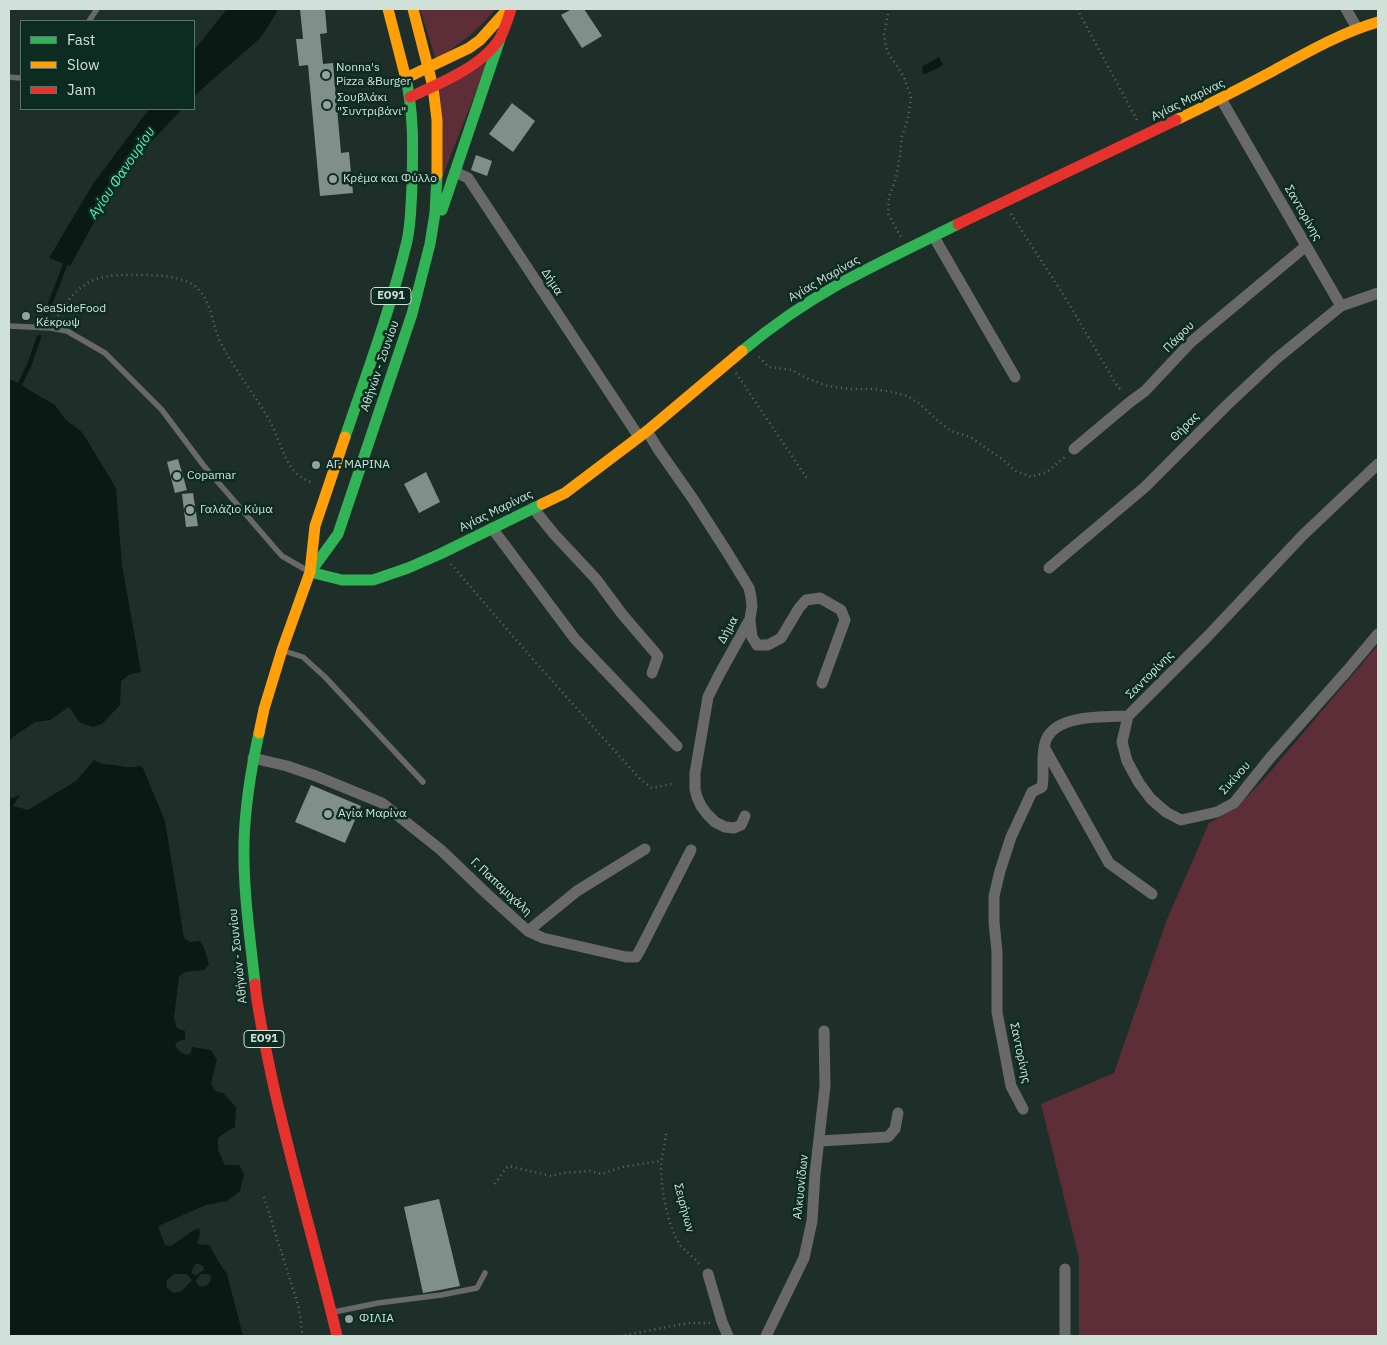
<!DOCTYPE html>
<html>
<head>
<meta charset="utf-8">
<style>
	body { margin:0 }
	#map { position:relative; width:1387px; height:1345px; overflow:hidden; background:#1e2f29; font-family:"IBM Plex Sans",sans-serif }
	canvas { display:block }
	.frame { position:absolute; inset:0; border:10px solid #d0e1da; pointer-events:none }
	.legend { position:absolute; left:20px; top:20px; width:175px; height:90px; box-sizing:border-box; background:#0c2c22; border:1px solid #5a746c; margin:0; padding:6px 9px; list-style:none; font-size:15px; color:#d0e1da }
	.legend li { display:flex; align-items:center; gap:10px; height:25px }
	.legend b { width:25px; border:1px solid #5a746c }
</style>
</head>
<body>
<div id="map">
<canvas width="1387" height="1345"></canvas>
<div class="frame"></div>
<ul class="legend">
<li><b style="height:6px;background:#30b455"></b>Fast</li>
<li><b style="height:6px;background:#ff9f0a"></b>Slow</li>
<li><b style="height:6px;background:#e5322d"></b>Jam</li>
</ul>
</div>
<script>
const ctx = document.querySelector('canvas').getContext('2d');
ctx.lineJoin = 'round';
function fillPath(path, color) { ctx.fillStyle = color; ctx.fill(path, 'evenodd'); }
function trace(path, color, width, dash) { ctx.strokeStyle = color; ctx.lineWidth = width; ctx.lineCap = dash ? 'butt' : 'round'; ctx.setLineDash(dash || []); ctx.stroke(path); }
function label(font, color, halo, rows, align = 'center') {
  ctx.font = font + ' "IBM Plex Sans",sans-serif'; ctx.lineWidth = 5; ctx.setLineDash([]); ctx.textBaseline = 'middle'; ctx.strokeStyle = halo; ctx.fillStyle = color; for (const [text, x, y, turn = 0] of rows) {
    ctx.save(); ctx.translate(x, y); ctx.rotate((+turn || 0) * Math.PI / 180); ctx.textAlign = isNaN(turn) ? turn : align; if (halo) ctx.strokeText(text, 0, 0); ctx.fillText(text, 0, 0); ctx.restore();
  }
}
const green = new Path2D(`
	M420,9H495C476,33 460,43 436,60Z
	M488,61L443,175L440,88Z
	M1378,645V1336H1079V1258L1041,1104L1114,1073L1166,922L1209,823L1236,808L1265,778Z`);
const water = new Path2D(`
	M227,9H278L268,27L258,40L194,96V50Z
	M939,57L943,65L928,73L923,74L922,68L923,66Z
	M149,109H182L151,142L106,201L70,266L49,258L93,184Z
	M9,379L20,384L34,393L55,405L66,420L82,432L116,488L122,565L141,672L130,674L121,681L120,705L102,724L93,727L79,722L69,707L50,720L35,722L13,737L9,743Z
	M94,760C102,765 104,764 113,765C126,767 129,768 142,766L165,821L184,938L190,942L200,941L204,948L209,964L204,970L185,972L179,976L174,1018L177,1028L185,1031V1039L177,1042L175,1046L180,1052L187,1055L191,1053L192,1047L211,1050L217,1060L211,1083L215,1091L223,1093L236,1107L235,1127L226,1132L218,1138V1150L225,1165H239L244,1174L240,1191L227,1201L206,1205L158,1226L165,1245L171,1246L194,1230L199,1228L200,1234L197,1244L209,1245L220,1264L227,1274L243,1336H9V799L20,795L13,806L28,810L76,781ZM196,1263L203,1266L204,1270L196,1275L192,1274V1270ZM174,1274H187L192,1280L182,1291L173,1293L167,1288L166,1281ZM201,1274H208L211,1277L210,1282L206,1286H199L196,1282V1280Z`);
const stream = new Path2D(`
	M43,322L67,260
	M20,384L30,363L39,337`);
const building = new Path2D(`
	M300,9H325L327,33L320,34L323,64L333,63L341,153L349,152L353,193L320,196L308,65L299,66L296,39H303Z
	M572,9H584L602,36L582,48L561,15Z
	M512,103L535,121L513,152L489,134Z
	M476,155L492,161L487,176L471,170Z
	M178,459L187,490L175,493L167,462Z
	M426,472L440,502L419,513L404,484Z
	M193,493L198,526L186,527L182,494Z
	M311,785L361,806L345,843L295,822Z
	M439,1199L460,1286L440,1290L423,1293L404,1207Z`);
const path = new Path2D(`
	M889,9L884,35L887,51L904,77L911,97L908,118L902,136L900,155L896,178L889,197L888,214L901,237
	M1077,9L1138,122
	M1011,214L1063,294L1116,384L1122,392
	M55,320C76,286 90,274 131,275C150,275 182,274 197,288C211,301 212,323 219,339C233,369 255,394 271,423C279,439 283,457 294,471C299,477 306,480 313,483
	M759,357L769,367L792,370L806,378L828,386L849,389H874L892,392L907,396L920,404L939,422L951,431L970,437L1002,459L1016,471L1031,477L1047,472L1065,457
	M736,373L808,480
	M451,564L530,656L639,778L652,788L672,784
	M666,1134C665,1144 661,1158 661,1168C661,1190 668,1228 681,1246C687,1253 695,1258 700,1265
	M495,1184L506,1168L509,1166L551,1176L563,1173L590,1171L602,1174L622,1167L661,1161
	M264,1197L299,1308L302,1332L300,1336
	M620,1336L688,1323H710`);
const lane = new Path2D(`
	M89,21L97,9
	M9,77L21,78
	M9,326L51,328L67,331L105,353L162,410L204,466L274,547L282,556L308,571
	M284,651L303,657L325,677L423,782
	M334,1312L378,1303L441,1295L477,1288L485,1273`);
const street = new Path2D(`
	M1346,9L1357,28
	M1221,99L1341,306L1378,293
	M455,172L468,178L639,437
	M934,237L1015,377
	M647,431L658,449L693,499L727,552L749,588L751,597L752,606L750,619L719,675L708,697L695,773V789L697,797L701,806L707,814L715,822L725,827L734,828L741,825L745,816
	M1074,449L1130,402L1145,391L1191,342L1306,246
	M533,508L554,534L596,579L622,614L658,656L652,673
	M492,528L575,639L677,746
	M1049,568L1145,487L1227,405L1276,359L1341,306
	M750,621L752,637L757,645H768L781,638L799,608L806,600L820,598L841,610L845,620L822,683
	M1128,716L1122,742L1127,761L1139,783L1151,799L1166,812L1181,820L1217,812L1234,803L1270,758L1346,672L1378,634
	M1044,747L1109,863L1152,894
	M253,758L287,766L316,776L382,803L441,850L487,894L528,931L543,938L626,957H636L640,950L691,850
	M528,931L577,891L645,849
	M1023,1109L1011,1086L997,1012V952L994,922V896L1000,871L1011,837L1032,792L1042,787C1045,772 1040,755 1046,740C1056,714 1105,717 1128,716L1207,637L1303,535L1378,464
	M820,1141L888,1137L895,1129L898,1113
	M708,1274L722,1322L728,1336
	M766,1336L804,1258L812,1221L815,1174L825,1086L824,1031
	M1065,1336V1269`);
const fast = new Path2D(`
	M442,210L500,39
	M742,351C772,326 805,303 839,284C878,263 918,244 958,224
	M345,437C367,373 391,308 407,241C411,223 411,204 412,185C413,148 414,111 405,75
	M311,571L338,534L412,314L430,244L435,213L437,175
	M310,572L342,580H373L408,568L440,554L542,504
	M255,984C250,937 243,890 244,843C245,805 251,769 259,733`);
const slow = new Path2D(`
	M388,9L405,75
	M413,9L433,87L437,120V175
	M406,78L469,48L480,40L507,10
	M1176,120C1208,105 1239,89 1271,72C1306,53 1340,33 1378,22
	M542,504L565,493L647,431L742,351
	M259,733L264,709L282,650L310,572L315,526L345,437`);
const jam = new Path2D(`
	M410,97C439,84 483,66 500,38C505,29 508,19 511,9
	M958,224L1176,120
	M255,984C258,1014 265,1044 271,1074C290,1162 316,1248 337,1336`);
const markers = [
	[326,75,5,"#92a39c"],
	[327,105,5,"#92a39c"],
	[333,179,5,"#92a39c"],
	[26,316,5,"#92a39c"],
	[316,465,5,"#92a39c"],
	[177,476,5,"#92a39c"],
	[190,510,5,"#92a39c"],
	[328,814,5,"#92a39c"],
	[349,1319,5,"#92a39c"]
];
const shields = [
	[391,296,40],
	[264,1039,40]
];
const shieldNames = [
	["ΕΟ91",391,296],
	["ΕΟ91",264,1039]
];
const poiNames = [
	["Nonna's",336,68],
	["Pizza &Burger",336,82],
	["Σουβλάκι",337,98],
	["\"Συντριβάνι\"",337,112],
	["Κρέμα και Φύλλο",343,179],
	["SeaSideFood",36,309],
	["Κέκρωψ",36,323],
	["ΑΓ. ΜΑΡΙΝΑ",326,465],
	["Copamar",187,476],
	["Γαλάζιο Κύμα",200,510],
	["Αγία Μαρίνα",338,814],
	["ΦΙΛΙΑ",359,1319]
];
const streetNames = [
	["Αγίας Μαρίνας",1188,100,-26],
	["Σαντορίνης",1303,213,60],
	["Αγίας Μαρίνας",824,279,-30],
	["Δήμα",552,282,57],
	["Πάφου",1179,337,-45],
	["Αθήνών - Σουνίου",380,366,-71],
	["Θήρας",1185,427,-45],
	["Αγίας Μαρίνας",496,511,-26],
	["Δήμα",728,630,-61],
	["Σαντορίνης",1150,675,-45],
	["Σικίνου",1235,778,-48],
	["Γ. Παπαμιχάλη",501,887,43],
	["Αθήνών - Σουνίου",238,956,-96],
	["Σαντορίνης",1020,1053,78],
	["Αλκυονίδων",801,1187,-84],
	["Σειρήνων",684,1208,75]
];
const waterNames = [
	["Αγίου Φανουρίου",122,173,-56]
];
fillPath(green, '#5e2e38');
fillPath(water, '#0a1914');
trace(stream, '#0a1914', 4.5);
fillPath(building, '#808f89');
trace(path, '#666968', 2.5, [1, 4]);
trace(lane, '#6a6969', 5.5);
trace(street, '#6a6969', 11);
trace(fast, '#30b455', 11);
trace(slow, '#ff9f0a', 11);
trace(jam, '#e5322d', 11);
for (const [x, y, r, color] of markers) { const dot = new Path2D(); dot.arc(x, y, r, 0, 2 * Math.PI); ctx.fillStyle = color; ctx.fill(dot); trace(dot, '#0c2c22', 2); }
for (const [x, y, w] of shields) { const box = new Path2D(); box.roundRect(x - w / 2, y - 8.5, w, 17, 4); ctx.fillStyle = '#0c2c22'; ctx.fill(box); trace(box, '#d0e1da', 1); }
label('bold 11px', '#d0e1da', null, shieldNames);
label('12px', '#d0e1da', '#0c2c22', poiNames, 'left');
label('12px', '#d0e1da', '#0c2c22', streetNames);
label('italic 14px', '#57f3c4', '#0c2c22', waterNames);
</script>
</body>
</html>
